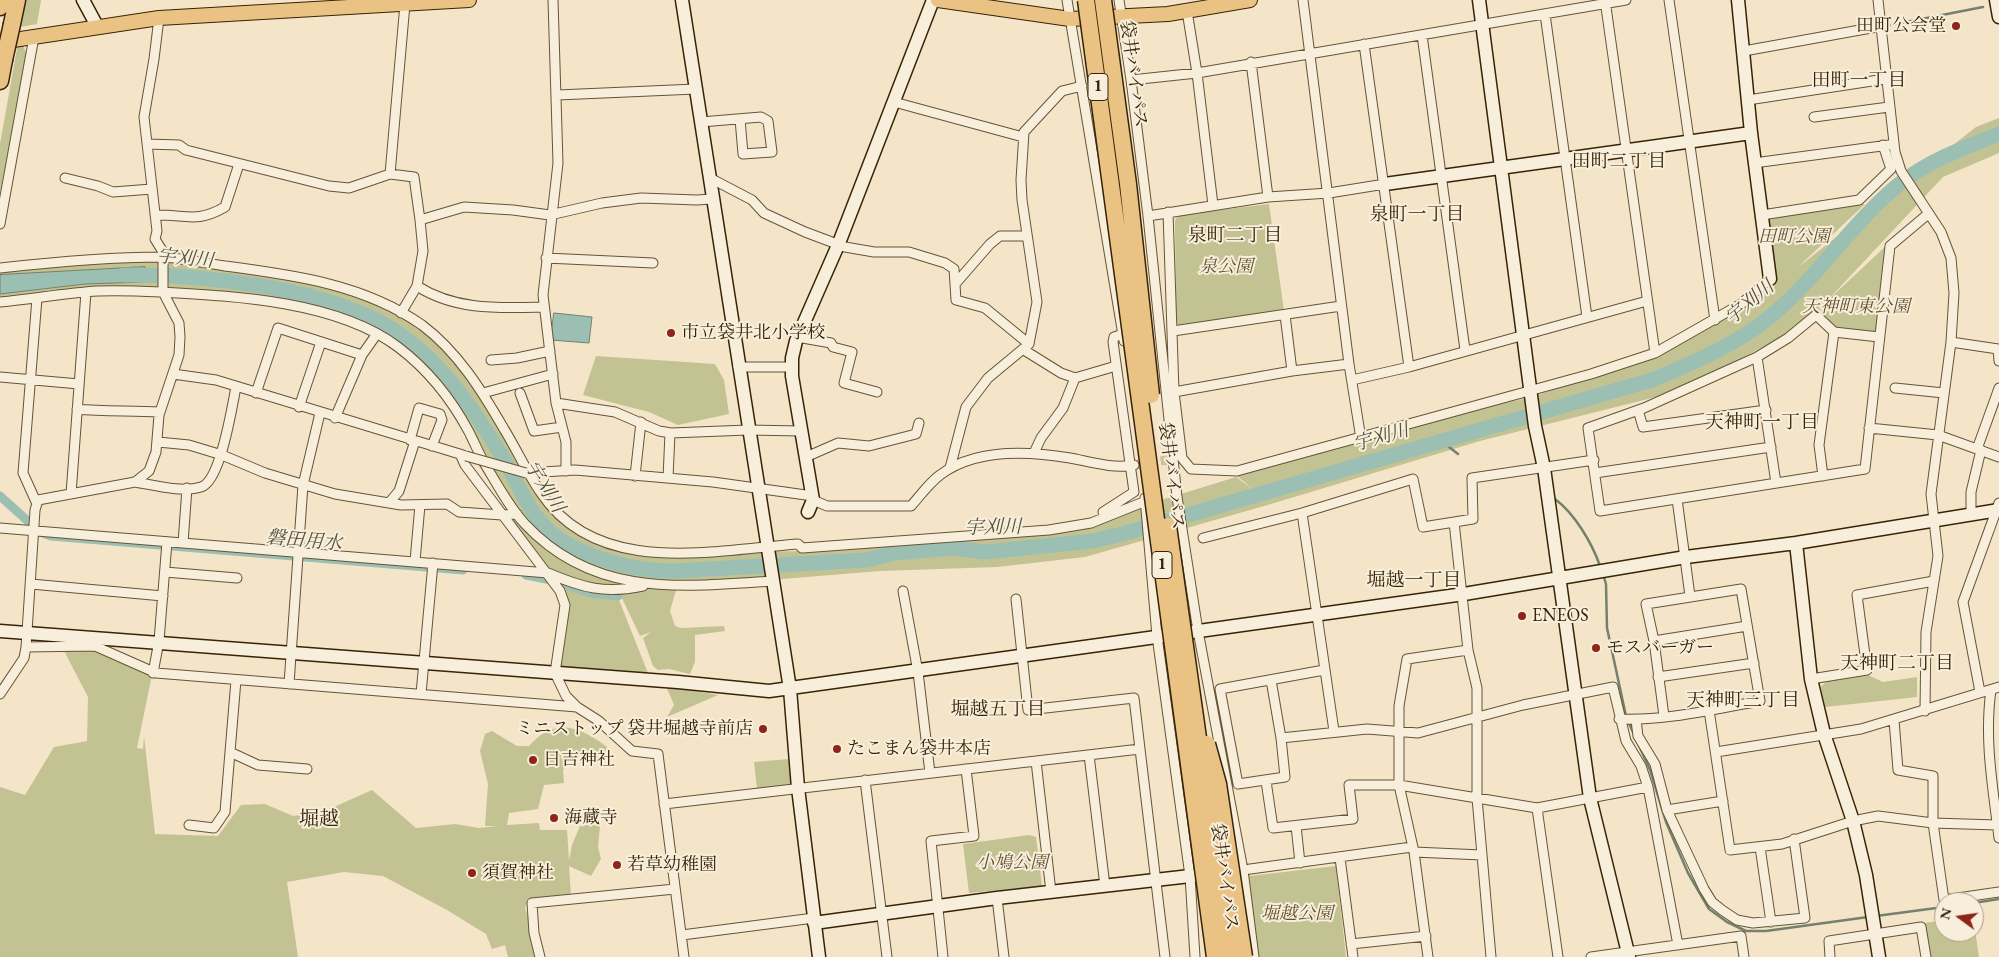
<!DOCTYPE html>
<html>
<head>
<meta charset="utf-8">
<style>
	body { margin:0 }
	#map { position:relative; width:1999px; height:957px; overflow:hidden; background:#f4e5c9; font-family:"EB Garamond",serif }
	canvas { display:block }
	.north { position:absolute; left:1934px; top:892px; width:50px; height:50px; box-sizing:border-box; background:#f8eedc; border:1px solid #ab9d86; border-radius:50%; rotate:284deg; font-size:14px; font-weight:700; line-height:20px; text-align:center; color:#372305 }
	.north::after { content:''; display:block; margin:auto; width:18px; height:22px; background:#8f2418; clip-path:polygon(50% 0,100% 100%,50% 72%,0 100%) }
</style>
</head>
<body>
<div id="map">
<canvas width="1999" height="957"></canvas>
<div class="north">N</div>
</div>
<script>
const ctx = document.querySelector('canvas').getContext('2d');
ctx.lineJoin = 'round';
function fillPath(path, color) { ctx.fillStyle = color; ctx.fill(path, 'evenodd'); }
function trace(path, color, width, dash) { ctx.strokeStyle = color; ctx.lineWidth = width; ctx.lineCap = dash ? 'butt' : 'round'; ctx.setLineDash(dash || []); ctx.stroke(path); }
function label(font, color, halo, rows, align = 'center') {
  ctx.font = font + ' "EB Garamond","Noto Serif JP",serif'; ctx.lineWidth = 4; ctx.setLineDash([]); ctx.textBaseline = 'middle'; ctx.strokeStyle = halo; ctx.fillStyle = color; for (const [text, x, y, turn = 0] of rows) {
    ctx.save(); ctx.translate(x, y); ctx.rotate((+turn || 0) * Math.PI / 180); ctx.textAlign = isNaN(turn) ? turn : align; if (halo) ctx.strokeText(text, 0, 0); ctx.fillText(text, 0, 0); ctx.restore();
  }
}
const green = new Path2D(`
	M26,0H41L37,24L20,27Z
	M18,43H22L27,55L0,193V144Z
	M1999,118V153L1943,177L1827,301L1887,245L1878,330L1874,333L1835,329L1819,310L1808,322L1684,390L1480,441L1271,504L1085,557L997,567L880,571L709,585H655L676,590L670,611L675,626L681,628L724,626L725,631L695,635V662L690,674L669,669L658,670L653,666L643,638L651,632L640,636L620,594L654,585L616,591L548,573L507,515L524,521L451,402L415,359L340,317L254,298L201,289L141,287L0,300V270L156,261L194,263L314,281L404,315L436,338L467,372L541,494L595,540L633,554L802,551L1097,524L1142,506L1236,477L1255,491L1231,471L1415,423L1532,397L1655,353L1766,293L1775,286L1766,219L1768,217L1863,203L1864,205L1797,268L1976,127Z
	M1269,204L1284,311L1179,325L1176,322L1175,220L1179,215Z
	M596,356L715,364L724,380L729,414L678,425L649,412L583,395Z
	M561,587L619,600L648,673L560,666L570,606Z
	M87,646L152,675L137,748L143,749L144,736L155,834L218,836L241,805L265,804L293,816L325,811L372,790L416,828L455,824L479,828L498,826H485L488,784L480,751L485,734L492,731L517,746H529C555,717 579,726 607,747L601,763L573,754L563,770L564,783L544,785L538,809L509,813L507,825L539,823L540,830H567L569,861L572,845L580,826L588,824L600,826L598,847L601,859L591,876L569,866L571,896L529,899L525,908L540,957H508L505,945L492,949L486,934L447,910L383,876L344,872L287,882L298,957H0V787L25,795L54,747L87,741L88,697L62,647Z
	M1868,675L1883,682L1917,677V697L1825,707L1821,687L1828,679Z
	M666,686L718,695L667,717L674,705Z
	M789,759L792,785L757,789L754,762Z
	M1029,835L1036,837L1042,886L969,893L963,844Z
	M1336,866L1346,957H1258L1249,876Z
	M1944,920V932H1974V923L1979,957H1930L1925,923Z`);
const water = new Path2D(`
	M145,267L144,282L85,284L0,294V275Z
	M554,313L592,317L589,343L551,340Z`);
const stream = new Path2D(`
	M1891,25L1983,7
	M1440,440L1458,454
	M1555,499C1575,514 1592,543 1600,566
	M1603,574L1606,584L1607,628L1626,716
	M1628,721L1650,770L1666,822L1688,873L1709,909L1727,922L1746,931H1766L1868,917
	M1974,903L1999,899
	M1876,916L1944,907`);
const canal = new Path2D(`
	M0,496L40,532L51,536L463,570
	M526,575L556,581L590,593L618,596`);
const river = new Path2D(`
	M124,275C203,274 332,288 398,333C442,363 475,411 502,456C516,479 526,507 545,527C573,556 635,572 674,571L867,560L894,553L952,548L985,552L1093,541L1126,533L1655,379C1696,361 1736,345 1771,316C1818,277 1851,224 1898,185C1928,161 1963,148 1999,134`);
const streetTunnel = new Path2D(`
	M1134,465L1181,458`);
const street = new Path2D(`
	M553,0L558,163L543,295L556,403L566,442V471
	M1067,0L1124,341
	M1119,0L1131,80L1148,216L1177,497L1198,631L1243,870L1254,957
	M1303,0L1349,364L1361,439
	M1605,0L1655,353
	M1669,0L1715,320
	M1878,0L1895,152L1901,171L1941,232L1951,258L1954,293L1951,342L1931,494L1938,556L1926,632L1925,711
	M1187,11L1197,73L1213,205
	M1545,14L1587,317
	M1422,35L1465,350
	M1364,44L1409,367
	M1744,51L1882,26
	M1251,62L1268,197
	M1131,80L1197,73L1626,0
	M557,95L696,89
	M1748,100L1885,79
	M894,102L1023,137
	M1814,117L1889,107
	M701,122L761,117L768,121L772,152L743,154L740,119
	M147,144L179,145L186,150L329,186L349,188L390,174L414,177L420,220
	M1754,163L1889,145
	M390,174L405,4
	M65,178L98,186L113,192L152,189
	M710,178L752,200L764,213L805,232L845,247L874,252H909L945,263L954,269L956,300L985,308L1029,344
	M1168,212L1174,392L1182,458L1191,469L1237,471L1591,374L1655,353L1741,304L1770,279
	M155,215C186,214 195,224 225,207L239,164
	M1762,215L1859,200L1891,169L1883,145
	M1148,216L1268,197L1329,193L1385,184
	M0,224L34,37
	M546,258L653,263
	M0,268C54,262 107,257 161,257C182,258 204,263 225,266C293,275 364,284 422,325C458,352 482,391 504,429C517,450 527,473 541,493C598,578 713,550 798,544L802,548L1049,530L1091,523L1146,501
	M956,283L990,244L1000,236H1026
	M417,286C456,311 500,308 544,307
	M37,298L23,473L37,504
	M0,302C33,299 65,293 98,291C119,290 140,291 161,292C235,296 337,301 398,347C427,369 452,400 469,432C474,442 478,451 483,461C496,482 508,506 525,524C594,598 682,587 773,581
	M401,313L417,286L423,251L420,220L464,207L513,210L550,215L602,203L641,198L697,200L712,199
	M1285,315L1292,371
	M1173,331L1341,306
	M797,337L831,343L833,347L852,352L844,383L877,392
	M1951,342L1998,349L1999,361
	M1024,350L1061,373L1075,378L1116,366
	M1757,357L1644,408L1588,428L1600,511L1865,469L1890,246L1928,214
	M491,360L517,358L550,351
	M738,367H792
	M173,374L216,380L463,455
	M0,377L79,384
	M1352,380L1409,367L1647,301
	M1895,388L1944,393
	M1174,392L1292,371L1349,364
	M256,393L278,328L362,355
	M483,393L553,374
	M520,393L534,431L562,427
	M556,403L615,412L659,431L671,433L748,430L801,431
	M299,407L321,342
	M77,409C105,412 133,410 160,412
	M1638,410L1643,427L1766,410
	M335,418L362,355L374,338
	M1869,428L1938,435L1999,457
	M410,440L419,408L440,414L442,420L432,446
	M158,442L189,445L222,455L265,473L335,494L401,505L447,504L459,512L502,515L517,514
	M1977,449L1999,388
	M1034,453L1041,438L1063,408L1075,378
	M460,454L465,465L560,591L565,605L555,673L566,696L577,707L599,721L632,751L658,754L684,957
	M806,457L838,443L869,446L916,434L919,423
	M950,468L966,407L988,378L1029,344L1037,302L1022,200L1021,180L1024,132L1062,91L1082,86
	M527,473L575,470L713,482L813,496
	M1595,473L1771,447
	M635,476L641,422
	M1823,476L1819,445L1834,332
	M668,478L670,433
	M135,482C154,485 182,493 201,487C221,481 232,406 236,387
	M1776,483L1757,357L1788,338L1816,315L1834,332L1879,337
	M71,494L86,292
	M1145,498L1157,636L1190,876L1195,957
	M1677,499L1690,596
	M813,500L827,506H911C920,496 929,483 940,475C975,448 1029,451 1070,458C1091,462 1113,469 1134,465
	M389,503L399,491L415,441
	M1103,512L1134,492L1113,342L1114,337L1123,334
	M1302,513L1334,731
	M1971,515V492L1981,450
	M1454,522L1468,650L1477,688V798L1491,957
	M0,528L548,573C583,588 605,594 643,586
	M1203,538L1302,513L1413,479L1423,527L1473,519L1472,478L1594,460
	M183,543L187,488
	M415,561L420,505
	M165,572L237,578
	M31,584L163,596
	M903,591L918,672L930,773
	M1016,599L1028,710L1134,698L1140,749
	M1654,641L1747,626
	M26,647L95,646L156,673L577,707
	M153,673L159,641L167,542
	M1658,677L1754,663
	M1811,679L1867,670L1857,595L1934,581
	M1271,680L1281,738L1285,777L1238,784L1220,689L1324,670
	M289,684L303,485L320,413
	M1991,690C1984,740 1993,788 1999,838
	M1980,692L1963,602L1999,503
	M0,694L24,658L26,647L35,510L38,500L135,482L149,471L156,452L159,415L179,355L180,337L179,323L163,292V252L155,239L157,231L144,117L154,59L159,18
	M421,694L433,563
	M1709,710L1730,850L1782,844L1853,821L1878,816L1933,823L1997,825
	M1619,719C1666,721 1714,709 1760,701L1741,589L1646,604L1654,641L1664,716
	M1636,720L1638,736L1655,764L1667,810L1723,801
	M1894,720L1898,770L1933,776V823L1944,900L1999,892
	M1281,738L1367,729L1418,733L1523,705L1613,687L1626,741L1641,766L1648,787L1678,945
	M230,752L258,765L307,769
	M1716,752L1861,729L1999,687
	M1089,755L1105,886
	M1036,761L1051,892
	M865,780L887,957
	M1266,781L1273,828L1353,819L1349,785H1399L1537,808L1648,787
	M664,804L1140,749L1165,957
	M1537,808L1558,957
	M1667,810L1704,889L1712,902L1722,910L1737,920L1753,923L1805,918L1794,839
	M189,825L214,828L225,812L236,680
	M1296,826L1300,863
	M1760,847L1771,922
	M1414,852L1482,855
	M1340,858L1353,957
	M1243,870L1412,847
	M997,898L1004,957
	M682,935L814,918
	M1351,944L1426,936
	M540,957L534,933L532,903L675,889
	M943,957L931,841L974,836L966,769
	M1428,957L1414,852L1399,785V706L1407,659L1468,650
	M1591,957L1741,936L1744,957
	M1830,957L1829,941L1921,927L1926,957`);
const secondary = new Path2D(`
	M83,0L97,26
	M682,0L790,689L798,788L819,957
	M1479,0L1535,426L1544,468L1590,798L1629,957
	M1738,0L1751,133L1770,279
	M1996,0L1999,17
	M1385,184L1751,133
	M808,512L813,500L792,376V358L796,341L839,243L933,0
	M1796,543L1811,679L1824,734L1853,821L1866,875L1879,957
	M0,631L678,682L769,691L1464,594L1686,557L1796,543L1999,510
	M814,923L997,898L1243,870`);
const primary = new Path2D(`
	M938,0L1070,19L1168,14L1250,0
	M0,42L159,18L469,0`);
const highway = new Path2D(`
	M0,7L2,0
	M12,24L17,0
	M0,81L4,60`);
const streetBridge = new Path2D(`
	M466,456L526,473`);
const highwayBridge = new Path2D(`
	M1086,0L1215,957
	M1103,0L1128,184L1151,395
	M4,60L12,24
	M1168,526L1229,957
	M1207,744L1218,784L1244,957`);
const markers = [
	[1956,26,5,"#8f2418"],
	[671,333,5,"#8f2418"],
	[1522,616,5,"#8f2418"],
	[1596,648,5,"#8f2418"],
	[763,729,5,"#8f2418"],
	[837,749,5,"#8f2418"],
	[533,760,5,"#8f2418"],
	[554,818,5,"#8f2418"],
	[617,865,5,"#8f2418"],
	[472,873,5,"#8f2418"]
];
const shields = [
	[1098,87,20],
	[1162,565,20]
];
const shieldNames = [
	["1",1098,87],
	["1",1162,565]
];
const poiNames = [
	["田町公会堂",1946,26,"right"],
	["市立袋井北小学校",681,333],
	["ENEOS",1532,616],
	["モスバーガー",1606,648],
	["ミニストップ 袋井堀越寺前店",753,729,"right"],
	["たこまん袋井本店",847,749],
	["日吉神社",543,760],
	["海蔵寺",564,818],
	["若草幼稚園",627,865],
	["須賀神社",482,873]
];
const streetNames = [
	["袋井バイパス",1133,74,82],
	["袋井バイパス",1171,476,83],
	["袋井バイパス",1224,877,82]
];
const parkNames = [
	["田町公園",1794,237],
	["泉公園",1226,267],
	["天神町東公園",1856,307],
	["小鳩公園",1012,863],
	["堀越公園",1297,914]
];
const neighbourhoodNames = [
	["田町一丁目",1859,81],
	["田町二丁目",1619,162],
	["泉町一丁目",1417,215],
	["泉町二丁目",1235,236],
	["天神町一丁目",1762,423],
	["堀越一丁目",1414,581],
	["天神町二丁目",1897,664],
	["天神町三丁目",1743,701],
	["堀越五丁目",998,710]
];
const waterNames = [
	["宇刈川",185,259,5],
	["宇刈川",1750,303,-40],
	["宇刈川",1381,438,-16],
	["宇刈川",544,487,58],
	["宇刈川",993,528,-1],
	["磐田用水",304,541,5]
];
const quarterNames = [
	["堀越",319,820]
];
fillPath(green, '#c2c292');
fillPath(water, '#9cbfb4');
trace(water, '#74816e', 1);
trace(stream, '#74816e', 2.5);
trace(canal, '#9cbfb4', 9);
trace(river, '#9cbfb4', 15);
trace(streetTunnel, '#cebea2', 9, [9, 4.5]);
trace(street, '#665436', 11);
trace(secondary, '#372305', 15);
trace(primary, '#372305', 16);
trace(highway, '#372305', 19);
trace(street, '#f8eedc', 9);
trace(secondary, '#f8eedc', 12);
trace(primary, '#eac284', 14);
trace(highway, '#eac284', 16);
trace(streetBridge, '#665436', 11, []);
trace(highwayBridge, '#372305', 19, []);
trace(streetBridge, '#f8eedc', 9);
trace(highwayBridge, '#eac284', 16);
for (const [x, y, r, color] of markers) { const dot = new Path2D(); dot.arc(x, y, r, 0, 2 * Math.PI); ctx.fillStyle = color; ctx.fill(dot); trace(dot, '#f8eedc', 2); }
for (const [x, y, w] of shields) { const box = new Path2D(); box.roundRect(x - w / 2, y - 13.5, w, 27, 4); ctx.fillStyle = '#f8eedc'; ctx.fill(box); trace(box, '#372305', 1); }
label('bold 16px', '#372305', null, shieldNames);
label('18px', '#372305', '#f8eedc', poiNames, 'left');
label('18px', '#372305', '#f8eedc', streetNames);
label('italic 18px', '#61532f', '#f8eedc', parkNames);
label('19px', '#372305', '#f8eedc', neighbourhoodNames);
label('italic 19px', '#55523a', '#f8eedc', waterNames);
label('20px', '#372305', '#f8eedc', quarterNames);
</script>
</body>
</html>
